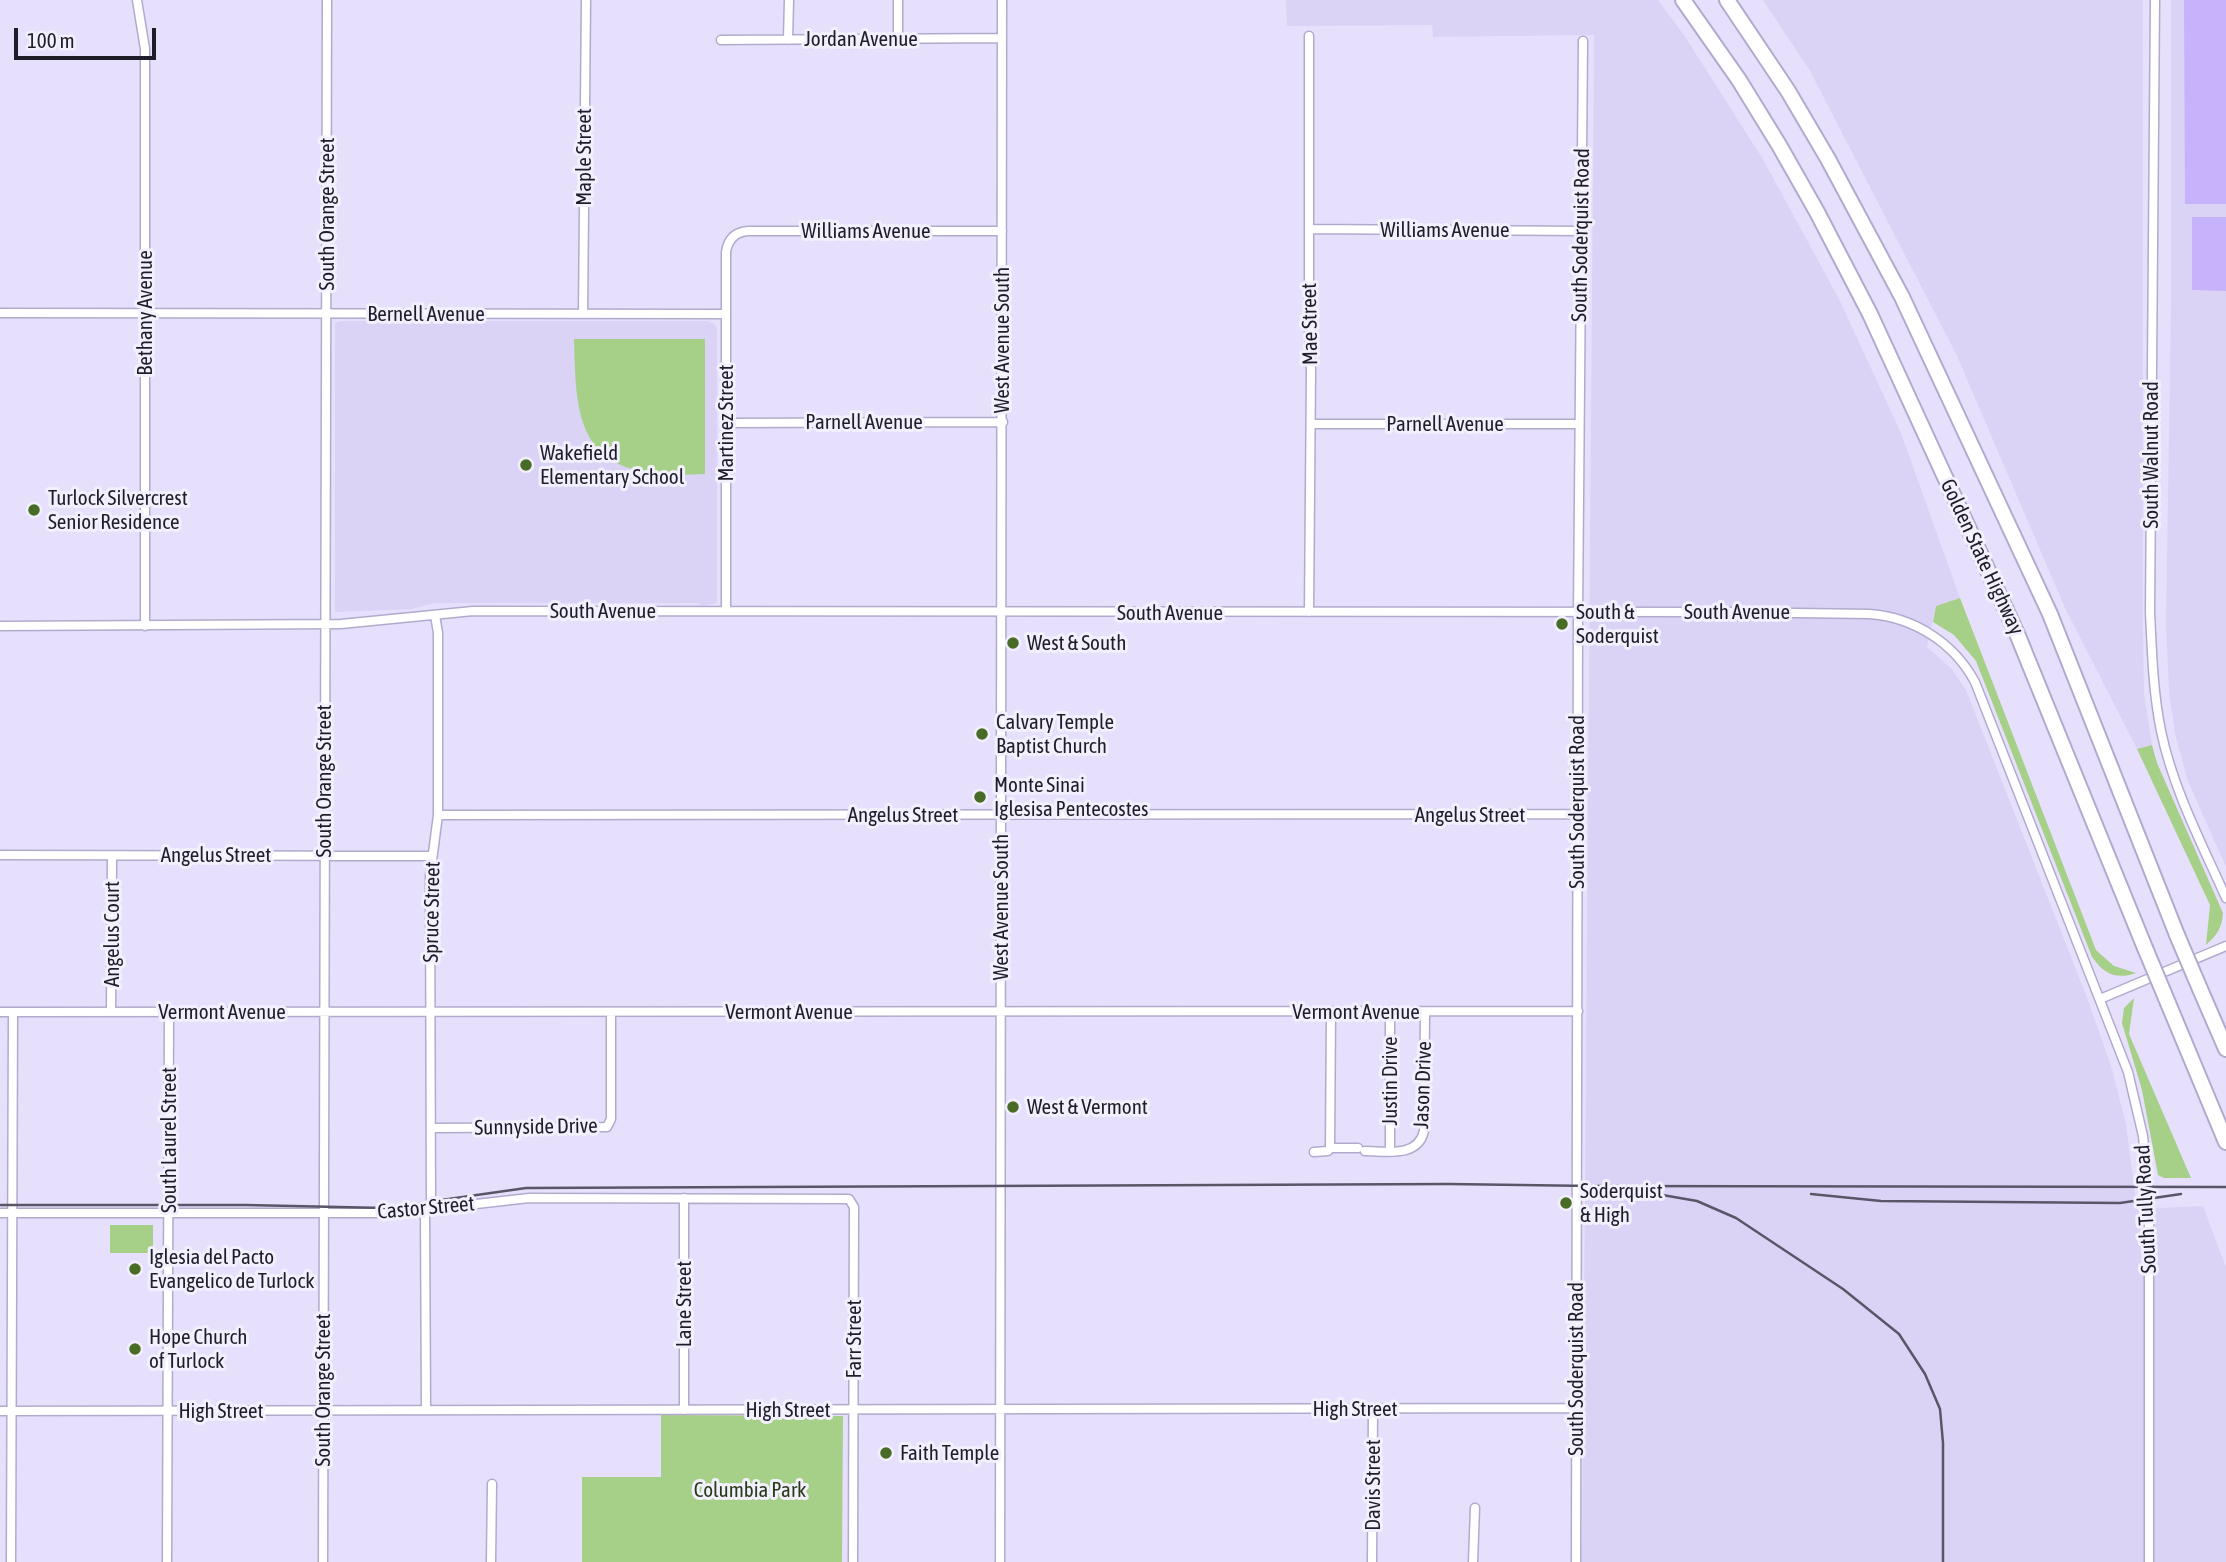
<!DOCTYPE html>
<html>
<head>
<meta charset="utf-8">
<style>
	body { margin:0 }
	#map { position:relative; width:2226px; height:1562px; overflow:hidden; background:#e7e0fd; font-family:"Asap Condensed",sans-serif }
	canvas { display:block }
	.scale { position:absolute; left:14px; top:28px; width:142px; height:32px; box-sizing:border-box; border:4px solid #201d2a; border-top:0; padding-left:9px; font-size:21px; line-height:24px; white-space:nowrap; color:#201d2a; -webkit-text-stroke:5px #f3f0fe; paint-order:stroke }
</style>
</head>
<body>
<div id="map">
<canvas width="2226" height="1562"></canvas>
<div class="scale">100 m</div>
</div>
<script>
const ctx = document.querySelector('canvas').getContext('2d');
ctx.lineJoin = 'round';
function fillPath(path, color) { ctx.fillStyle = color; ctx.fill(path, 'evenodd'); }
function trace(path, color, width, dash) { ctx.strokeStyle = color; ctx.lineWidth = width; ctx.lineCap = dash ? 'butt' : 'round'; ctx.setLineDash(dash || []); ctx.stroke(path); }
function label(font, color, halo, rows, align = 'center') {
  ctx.font = font + ' "Asap Condensed",sans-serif'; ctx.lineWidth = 6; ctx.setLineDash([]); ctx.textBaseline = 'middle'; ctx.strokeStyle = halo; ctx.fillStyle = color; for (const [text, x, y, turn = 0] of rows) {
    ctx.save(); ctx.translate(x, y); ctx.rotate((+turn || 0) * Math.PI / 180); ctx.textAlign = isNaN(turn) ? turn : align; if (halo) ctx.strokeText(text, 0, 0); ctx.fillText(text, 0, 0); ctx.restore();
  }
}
const built = new Path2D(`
	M1286,0H1658L1684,35L1764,161L1839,299L1901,433L1960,598L1936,606L1927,647L1951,668L1966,690L2088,1000L2111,1066L2126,1124L2137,1209L2203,1206L2226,1267V1562H1582L1594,35L1433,37L1432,25L1287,26Z
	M1763,0H2143V626L2144,693L2152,745L2137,749L2065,608L1957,356L1810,71Z
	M2171,0H2226V867L2187,779L2175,733L2169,693L2166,623L2171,306Z
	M340,321H708L714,324L717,329V603L702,606L698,603H434L412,609L335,612V323Z`);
const green = new Path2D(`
	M574,339H705V474C690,474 675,476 661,474C575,467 576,409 574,339Z
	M1960,598L2096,950L2114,966L2136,973C2116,980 2104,974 2092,957L1976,661L1954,635L1933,622L1936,606Z
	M2152,745L2157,763L2223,913C2222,928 2217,935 2206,945L2210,905L2137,749Z
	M2134,998L2129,1034L2191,1178H2164L2158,1175L2142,1090L2122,1023L2124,1008Z
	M110,1225H153V1253H110Z
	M661,1415L843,1416L842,1562H582V1477H661Z`);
const water = new Path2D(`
	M2184,0H2226V204H2185Z
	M2192,217H2226V291L2192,290Z`);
const minor = new Path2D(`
	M137,0L145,49V626
	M2155,0L2150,612C2152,652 2153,692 2161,731C2173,789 2202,844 2226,898
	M1309,36V328L1311,371L1309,612
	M898,39V0
	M721,40L1002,38
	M788,40L789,0
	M1310,229L1581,231
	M0,313L726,314
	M583,314L586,0
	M726,423L1003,422
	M1311,424H1579
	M726,611V252C728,239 735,232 748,231H1002
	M0,626L341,624L473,611L1725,612L1869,614C1914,617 1954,643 1975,682L2128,1072L2143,1136L2149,1199V1562
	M438,815L1577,814
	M0,855L432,856
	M2100,999L2226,946
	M0,1012L1578,1011
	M111,1012L112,856
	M431,1128L607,1127L611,1119V1012
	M1330,1148H1358
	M1365,1151C1386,1151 1418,1158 1424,1131L1425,1012
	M1390,1151V1012
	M1314,1152L1328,1151L1330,1148L1331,1012
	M431,1211L430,876L438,815V633L435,615
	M425,1212L426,1410
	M0,1213H397L529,1198L849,1199L854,1207L853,1562
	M684,1410V1198
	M0,1411L1576,1408
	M11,1562L13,1012
	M167,1562L169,1012
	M323,1562L327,0
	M491,1562L492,1484
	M1000,1562L1002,0
	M1372,1562L1373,1408
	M1473,1562L1475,1508
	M1576,1562L1578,612L1583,41`);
const motorway = new Path2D(`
	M1683,0L1739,80L1779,145L1817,212L1870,314L2018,636L2145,948
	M1727,0L1788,91L1828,159L1902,297L2050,614L2177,935
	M2200,989L2226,1049
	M2168,1003L2226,1142`);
const rail = new Path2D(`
	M1651,1193L1697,1201L1736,1218L1843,1289L1899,1334L1925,1374L1940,1409L1943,1443V1562
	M1811,1194L1881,1201L2120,1203L2181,1194
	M0,1205H246L385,1208L526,1188L1449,1184L1592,1186L2226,1187`);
const motorwayBridge = new Path2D(`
	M2177,935L2200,989
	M2145,948L2168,1003`);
const markers = [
	[526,465,7,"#486c26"],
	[34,510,7,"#486c26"],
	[1562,624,7,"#486c26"],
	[1013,643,7,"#486c26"],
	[982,734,7,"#486c26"],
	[980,797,7,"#486c26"],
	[1013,1107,7,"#486c26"],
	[1566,1203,7,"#486c26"],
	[135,1269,7,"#486c26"],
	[135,1349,7,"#486c26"],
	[886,1453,7,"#486c26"]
];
const streetNames = [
	["Jordan Avenue",861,39],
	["Maple Street",584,157,-90],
	["South Orange Street",327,214,-90],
	["Williams Avenue",1445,230],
	["Williams Avenue",866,231],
	["South Soderquist Road",1581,235,-89],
	["Bethany Avenue",145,313,-90],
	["Bernell Avenue",426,314],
	["Mae Street",1310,324,-91],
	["West Avenue South",1002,340,-90],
	["Parnell Avenue",864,422],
	["Martinez Street",726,423,-90],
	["Parnell Avenue",1445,424],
	["South Walnut Road",2151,455,-90],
	["Golden State Highway",1982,557,65],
	["South Avenue",603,611],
	["South Avenue",1737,612],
	["South Avenue",1170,613],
	["South Orange Street",324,781,-90],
	["South Soderquist Road",1577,802,-90],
	["Angelus Street",903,815],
	["Angelus Street",1470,815],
	["Angelus Street",216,855],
	["West Avenue South",1001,907,-90],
	["Spruce Street",432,912,-89],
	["Angelus Court",112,934,-90],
	["Vermont Avenue",222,1012],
	["Vermont Avenue",789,1012],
	["Vermont Avenue",1356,1012],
	["Justin Drive",1390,1081,-90],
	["Jason Drive",1423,1085,-88],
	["Sunnyside Drive",536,1127,-1],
	["South Laurel Street",169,1140,-90],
	["Castor Street",426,1208,-5],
	["South Tully Road",2146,1209,-93],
	["Lane Street",684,1304,-90],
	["Farr Street",854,1339,-90],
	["South Soderquist Road",1576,1369,-90],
	["South Orange Street",323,1390,-90],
	["High Street",1355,1409],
	["High Street",788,1410],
	["High Street",221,1411],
	["Davis Street",1373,1485,-90]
];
const poiNames = [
	["Wakefield",540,453],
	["Elementary School",540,477],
	["Turlock Silvercrest",48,498],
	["Senior Residence",48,522],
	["South &",1576,612],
	["Soderquist",1576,636],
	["West & South",1027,643],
	["Calvary Temple",996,722],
	["Baptist Church",996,746],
	["Monte Sinai",994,785],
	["Iglesisa Pentecostes",994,809],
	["West & Vermont",1027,1107],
	["Soderquist",1580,1191],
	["& High",1580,1215],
	["Iglesia del Pacto",149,1257],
	["Evangelico de Turlock",149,1281],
	["Hope Church",149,1337],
	["of Turlock",149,1361],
	["Faith Temple",900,1453]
];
const parkNames = [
	["Columbia Park",750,1490]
];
fillPath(built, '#dbd3f5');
fillPath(green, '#a6cf87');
fillPath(water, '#c6b3fc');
trace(minor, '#b2aacc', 11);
trace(motorway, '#b2aacc', 18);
trace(minor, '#fff', 8);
trace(motorway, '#fff', 14);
trace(rail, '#5a5668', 2.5);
trace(motorwayBridge, '#b2aacc', 18, []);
trace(motorwayBridge, '#fff', 14);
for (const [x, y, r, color] of markers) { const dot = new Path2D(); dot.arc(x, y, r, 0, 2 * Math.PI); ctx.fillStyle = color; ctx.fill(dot); trace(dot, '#f3f0fe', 2.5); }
label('21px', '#201d2a', '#f3f0fe', streetNames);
label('21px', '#201d2a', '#f3f0fe', poiNames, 'left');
label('21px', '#273b16', '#f3f0fe', parkNames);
</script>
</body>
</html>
